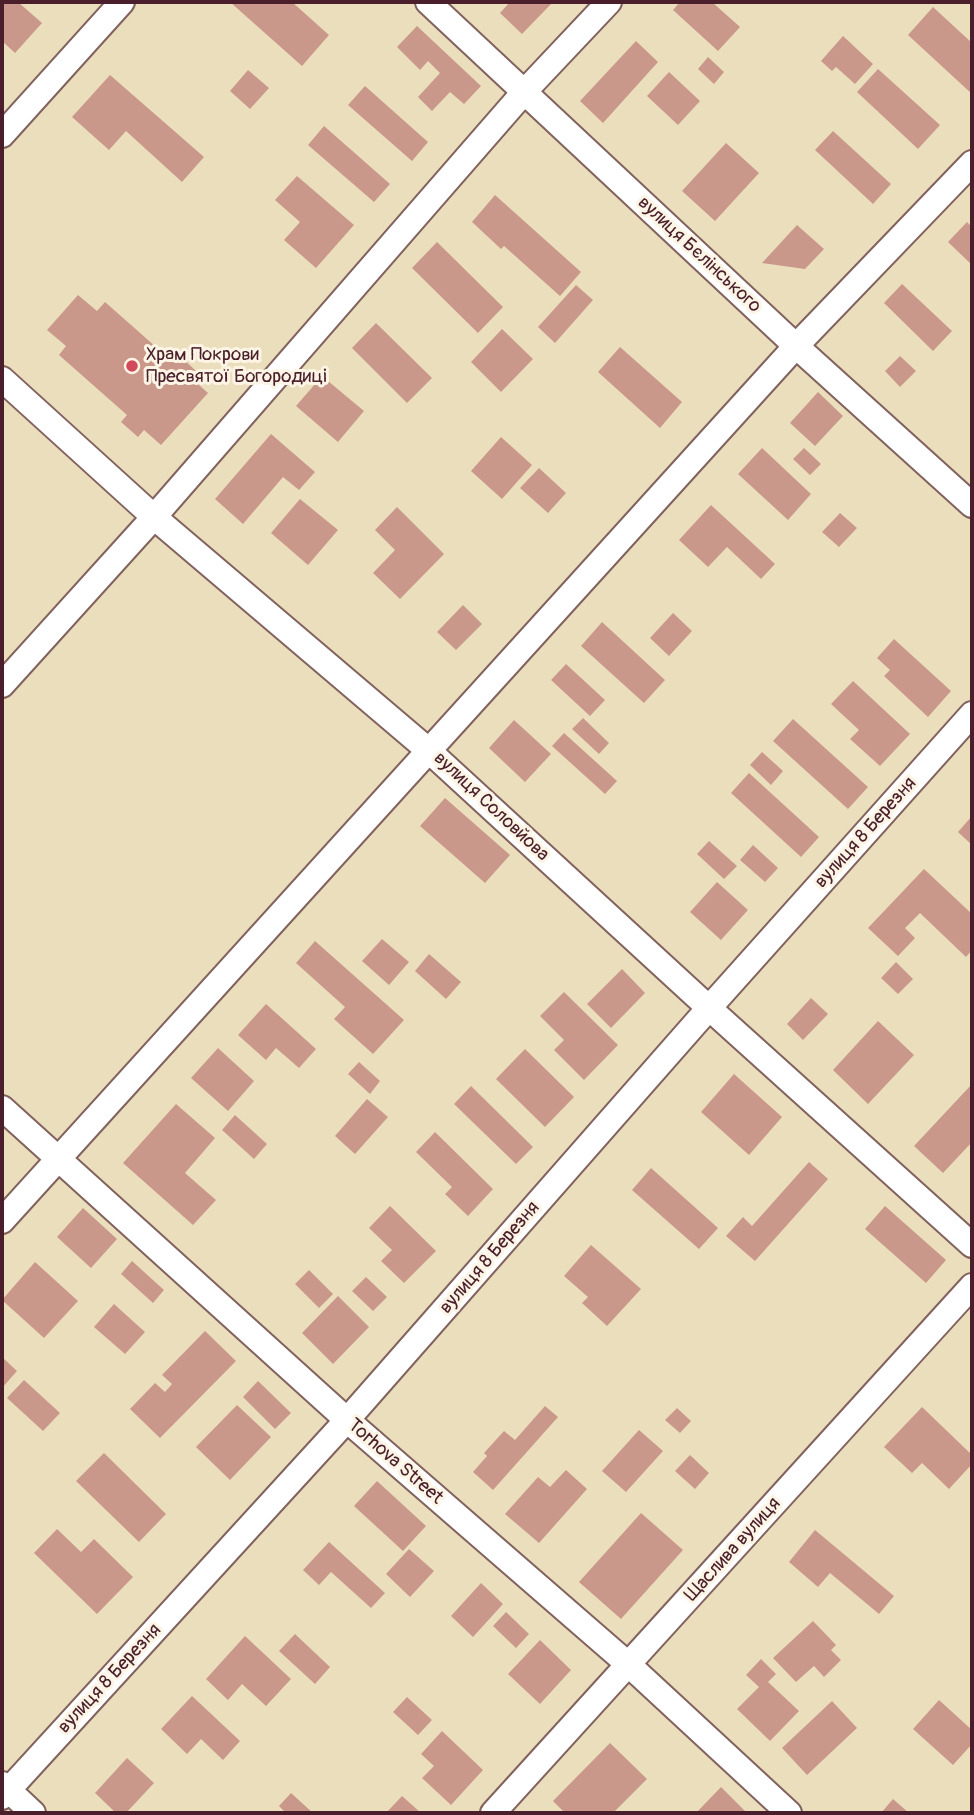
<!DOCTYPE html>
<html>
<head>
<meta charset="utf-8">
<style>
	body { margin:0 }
	#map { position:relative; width:974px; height:1815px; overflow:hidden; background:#ebdebc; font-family:Pangolin,sans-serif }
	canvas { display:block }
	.frame { position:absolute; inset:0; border:4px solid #4a1f2b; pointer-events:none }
</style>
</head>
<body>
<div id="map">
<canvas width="974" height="1815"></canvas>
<div class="frame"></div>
</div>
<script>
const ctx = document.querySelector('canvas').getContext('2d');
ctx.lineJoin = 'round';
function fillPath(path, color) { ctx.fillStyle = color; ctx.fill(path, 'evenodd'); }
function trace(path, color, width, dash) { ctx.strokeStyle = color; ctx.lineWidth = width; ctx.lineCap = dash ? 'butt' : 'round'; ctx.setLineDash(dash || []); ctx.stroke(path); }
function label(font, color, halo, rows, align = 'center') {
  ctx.font = font + ' Pangolin,sans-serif'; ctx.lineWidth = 6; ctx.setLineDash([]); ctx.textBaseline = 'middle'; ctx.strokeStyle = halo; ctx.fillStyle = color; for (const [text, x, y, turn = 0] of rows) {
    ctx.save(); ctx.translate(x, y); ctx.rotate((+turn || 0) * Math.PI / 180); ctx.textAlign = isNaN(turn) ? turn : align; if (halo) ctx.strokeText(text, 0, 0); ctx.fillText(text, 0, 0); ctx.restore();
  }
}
const building = new Path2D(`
	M2,2H18L42,23L15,53L2,41V27L3,26L2,24Z
	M230,2H292L329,35L302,66Z
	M510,2H553L522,34L500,13Z
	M680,2H712L740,27L718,51L673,10Z
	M933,7L972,43V94L908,35Z
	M417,26L481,86L464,104L450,92L432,111L418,97L440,73L428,61L420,70L397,47Z
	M843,36L873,64L855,84L836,67L832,71L821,61Z
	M636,41L658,62L603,123L580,101Z
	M708,57L724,72L714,84L698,69Z
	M878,69L940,125L918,149L857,92Z
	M248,70L269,88L250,109L230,91Z
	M669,72L700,101L678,125L647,96Z
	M110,75L204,157L182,182L126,131L109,150L72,117Z
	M365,86L428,142L412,161L348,105Z
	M324,126L390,184L374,202L308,145Z
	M833,131L891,184L873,204L815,150Z
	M726,143L759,173L715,221L682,191Z
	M297,176L354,225L316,268L284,240L300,222L275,200Z
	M495,195L581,272L560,296L504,246L501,249L472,222Z
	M967,222L972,227V265L948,242Z
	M797,225L824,249L805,269L762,263Z
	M437,242L503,307L478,333L412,268Z
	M902,284L952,331L933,351L884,303Z
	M576,285L593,300L555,343L538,327Z
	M78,295L97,311L105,302L173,362L179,355L196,371L190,377L208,393L161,445L144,430L138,437L121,422L127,415L59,355L66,346L47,330Z
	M376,323L432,378L407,403L352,348Z
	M502,329L533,359L501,392L471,362Z
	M620,347L682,402L660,428L598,372Z
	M900,356L916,371L900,387L885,371Z
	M322,376L364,411L338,442L296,406Z
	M818,392L843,416L815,446L790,423Z
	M271,434L315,472L299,490L283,477L243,524L215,499Z
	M501,437L532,465L502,499L471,471Z
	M762,448L811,494L788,520L738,474Z
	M804,448L821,464L810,475L793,459Z
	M539,468L566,493L548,513L520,488Z
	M300,499L338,530L308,565L271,533Z
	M711,505L775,564L761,579L727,547L708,567L679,540Z
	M397,507L444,554L400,599L373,573L395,550L375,530Z
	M840,513L857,528L839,547L822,532Z
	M463,605L482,624L456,650L437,632Z
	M673,613L692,631L669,656L650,638Z
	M602,622L665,680L644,703L581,646Z
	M894,639L951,691L928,717L884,676L890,670L877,658Z
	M566,664L605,700L590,716L551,680Z
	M853,681L910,734L880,766L850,739L859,730L831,704Z
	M583,718L609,743L599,754L572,729Z
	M793,719L868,787L848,809L773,741Z
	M514,720L551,754L525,782L489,748Z
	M564,733L617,781L605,794L552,746Z
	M762,752L783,771L771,785L750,765Z
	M749,773L819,837L801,857L731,793Z
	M445,798L510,855L485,883L420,826Z
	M972,816V845L958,832Z
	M709,841L737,866L724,879L697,854Z
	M753,845L778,868L765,882L740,860Z
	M924,869L972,914V950L966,957L920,913L905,928L915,938L898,956L868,928Z
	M717,882L748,910L721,940L690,912Z
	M382,939L409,962L389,985L362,961Z
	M315,941L404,1020L373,1054L334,1019L345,1007L296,963Z
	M429,954L461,982L446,999L415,971Z
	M896,962L913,979L898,994L881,978Z
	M622,969L645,993L611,1028L587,1004Z
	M564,992L618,1045L584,1080L554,1050L564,1040L540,1016Z
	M811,998L828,1014L803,1040L787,1024Z
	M266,1004L316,1049L299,1068L276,1048L266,1060L238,1035Z
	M878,1021L914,1055L868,1104L833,1070Z
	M218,1048L254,1081L228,1111L191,1078Z
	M525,1049L574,1097L545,1127L496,1079Z
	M359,1062L380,1081L370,1094L348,1074Z
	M734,1074L782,1117L749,1155L701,1112Z
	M972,1084V1142L943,1173L914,1146Z
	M471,1086L533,1147L516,1164L454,1104Z
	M367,1099L388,1117L355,1154L335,1136Z
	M176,1104L215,1138L185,1173L216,1200L193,1225L123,1163Z
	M235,1115L267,1144L254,1159L222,1130Z
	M435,1132L493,1189L468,1216L445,1194L452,1187L416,1152Z
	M809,1162L828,1179L755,1261L726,1236L743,1217L752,1226Z
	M651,1168L718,1228L699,1249L632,1190Z
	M390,1206L436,1251L404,1283L381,1261L392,1250L369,1228Z
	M885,1206L946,1260L926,1283L865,1229Z
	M83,1208L117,1239L91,1268L57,1237Z
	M591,1245L641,1289L607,1326L582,1303L588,1297L564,1276Z
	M132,1261L164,1290L153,1303L121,1274Z
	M35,1262L78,1301L44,1338L2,1300Z
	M309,1270L333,1294L319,1308L295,1284Z
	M366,1277L387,1297L373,1311L352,1291Z
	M338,1296L369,1327L333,1364L302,1333Z
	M114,1304L145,1332L125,1354L94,1327Z
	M205,1331L236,1361L160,1438L130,1409L155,1383L165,1392L172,1384L162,1375Z
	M2,1357L17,1371L2,1388Z
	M24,1380L60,1413L43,1431L7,1398Z
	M258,1381L291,1413L275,1429L243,1397Z
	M237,1405L271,1437L230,1480L196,1447Z
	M545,1406L558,1417L493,1490L473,1472L487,1456L484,1453L504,1431L515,1440Z
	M922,1407L972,1455V1464L949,1489L922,1463L912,1473L884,1447Z
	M677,1408L691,1421L680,1433L665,1420Z
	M639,1430L663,1451L626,1492L602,1471Z
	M104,1453L166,1514L139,1542L76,1481Z
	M690,1455L709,1473L695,1489L675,1471Z
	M566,1470L587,1489L539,1543L505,1514L538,1477L550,1487Z
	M377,1481L426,1526L403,1551L354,1506Z
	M641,1513L683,1550L621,1619L579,1582Z
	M57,1529L81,1552L94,1539L133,1577L97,1614L34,1553Z
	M815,1530L894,1596L879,1614L830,1573L818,1587L789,1562Z
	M329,1542L385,1593L371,1608L331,1572L319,1585L303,1570Z
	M409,1549L434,1571L410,1597L386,1574Z
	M481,1583L503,1604L473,1637L451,1616Z
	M506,1612L529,1634L516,1648L493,1626Z
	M813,1621L836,1645L831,1650L841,1660L824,1677L814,1666L796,1682L773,1658Z
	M295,1634L330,1667L315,1684L279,1651Z
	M245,1636L291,1679L266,1706L242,1684L228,1700L206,1679Z
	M540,1640L571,1670L540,1704L508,1674Z
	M761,1659L776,1674L768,1682L799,1711L770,1741L737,1709L759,1687L746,1675Z
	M192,1696L240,1741L223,1760L201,1739L187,1754L161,1729Z
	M407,1697L432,1720L418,1735L393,1712Z
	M939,1700L972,1730V1744L953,1765L913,1729Z
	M832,1701L857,1728L807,1775L782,1748Z
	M442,1731L483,1770L451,1805L422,1778L434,1766L421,1754Z
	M610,1743L647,1779L613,1813H565L553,1801Z
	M127,1758L154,1783L126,1813H116L95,1793Z
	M721,1787L747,1813H696Z
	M291,1793L313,1813H286L279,1806Z
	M402,1796L421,1813H386Z
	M893,1799L909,1813H881Z`);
const minor = new Path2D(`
	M428,2L796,346L972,505
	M2,135L122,2
	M2,379L154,517L428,750L709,1008L972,1245
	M2,685L154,517L525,91L609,2
	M2,1108L347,1420L629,1665L789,1813
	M2,1221L796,346L972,163
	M2,1784L33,1813
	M2,1797L347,1420L709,1008L972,714
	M493,1813L972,1286`);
const markers = [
	[132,366,7,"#d1495b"]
];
const streetNames = [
	["вулиця Бєлінського",699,255,43],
	["вулиця Соловйова",491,807,43],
	["вулиця 8 Березня",866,833,-48],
	["вулиця 8 Березня",490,1258,-49],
	["Torhova Street",395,1462,41],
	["Щаслива вулиця",733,1550,-48],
	["вулиця 8 Березня",110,1679,-47]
];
const poiNames = [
	["Храм Покрови",146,355],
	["Пресвятої Богородиці",146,377]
];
fillPath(building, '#ca988b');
trace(minor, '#82625e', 28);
trace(minor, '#fff', 24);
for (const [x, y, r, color] of markers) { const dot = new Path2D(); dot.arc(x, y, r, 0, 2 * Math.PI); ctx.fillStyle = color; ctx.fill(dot); trace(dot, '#fcf5e5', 2.5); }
label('19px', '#4a1f2b', '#fcf5e5', streetNames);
label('19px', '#4a1f2b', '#fcf5e5', poiNames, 'left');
</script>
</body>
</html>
